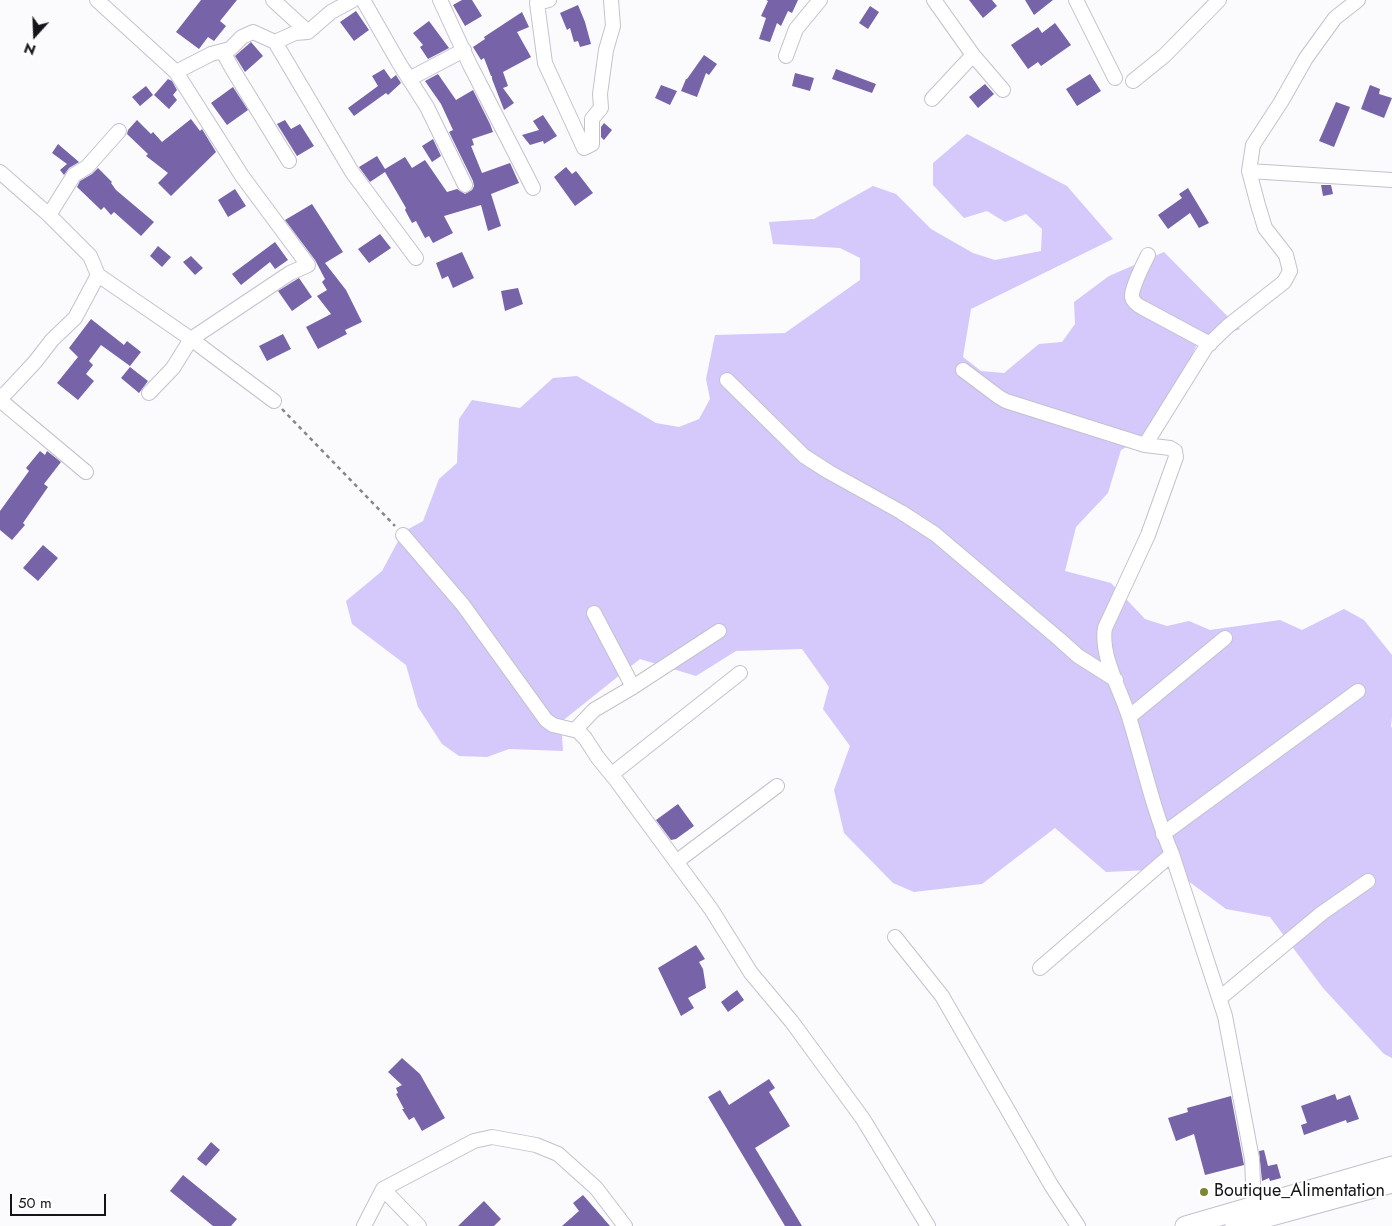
<!DOCTYPE html>
<html>
<head>
<meta charset="utf-8">
<style>
	body { margin:0 }
	#map { position:relative; width:1392px; height:1226px; overflow:hidden; background:#fbfafd; font-family:Jost,sans-serif }
	canvas { display:block }
	.north { position:absolute; left:10px; top:10px; width:50px; height:50px; -webkit-text-stroke:4px #fff; paint-order:stroke; rotate:200deg; font-size:14px; font-weight:700; line-height:20px; text-align:center; color:#151519 }
	.north::after { content:''; display:block; margin:auto; width:18px; height:22px; background:#151519; clip-path:polygon(50% 0,100% 100%,50% 72%,0 100%) }
	.scale { position:absolute; left:10px; top:1194px; width:96px; height:22px; box-sizing:border-box; border:2px solid #151519; border-top:0; padding-left:6px; font-size:15px; line-height:18px; white-space:nowrap; color:#151519; -webkit-text-stroke:4px #fff; paint-order:stroke }
</style>
</head>
<body>
<div id="map">
<canvas width="1392" height="1226"></canvas>
<div class="north">N</div>
<div class="scale">50 m</div>
</div>
<script>
const ctx = document.querySelector('canvas').getContext('2d');
ctx.lineJoin = 'round';
function fillPath(path, color) { ctx.fillStyle = color; ctx.fill(path, 'evenodd'); }
function trace(path, color, width, dash) { ctx.strokeStyle = color; ctx.lineWidth = width; ctx.lineCap = dash ? 'butt' : 'round'; ctx.setLineDash(dash || []); ctx.stroke(path); }
function label(font, color, halo, rows, align = 'center') {
  ctx.font = font + ' Jost,sans-serif'; ctx.lineWidth = 4.5; ctx.setLineDash([]); ctx.textBaseline = 'middle'; ctx.strokeStyle = halo; ctx.fillStyle = color; for (const [text, x, y, turn = 0] of rows) {
    ctx.save(); ctx.translate(x, y); ctx.rotate((+turn || 0) * Math.PI / 180); ctx.textAlign = isNaN(turn) ? turn : align; if (halo) ctx.strokeText(text, 0, 0); ctx.fillText(text, 0, 0); ctx.restore();
  }
}
const green = new Path2D(`
	M967,134L1067,186L1113,239L971,309L963,357L981,371L1004,373L1039,344L1062,342L1075,324L1074,302L1109,276L1164,252L1240,329L1196,346L1162,428L1121,450L1108,493L1076,527L1065,571L1111,583L1145,619L1167,626L1189,621L1210,630L1280,620L1302,630L1344,609L1364,620L1392,655V718L1391,726L1392,728V1058L1384,1054L1323,988L1270,917L1226,909L1172,869L1106,872L1055,828L982,884L914,892L893,883L844,833L834,790L850,746L823,709L829,687L802,649L736,651L696,676L640,659L561,722L563,751L509,749L487,757L459,756L442,744L418,707L406,665L352,624L346,601L382,571L403,532L423,521L439,479L457,463L459,419L472,400L520,408L553,378L577,376L656,423L679,427L699,419L710,399L706,379L715,335L785,333L860,280V258L840,248L773,244L769,222L814,219L873,186L896,194L931,229L973,253L995,260L1041,251L1042,229L1026,214L1005,222L987,211L964,218L933,185V163Z`);
const building = new Path2D(`
	M201,0H237L220,21L226,26L214,41L208,37L199,49L176,32Z
	M462,0H472L482,16L465,26L453,5Z
	M766,0H798L792,13L788,11L781,26L777,23L770,42L759,39L766,18L761,16L768,1Z
	M969,0H992L997,6L983,18Z
	M1025,0H1053L1034,15Z
	M578,5L585,22L591,44L580,47L578,41L574,42L570,28L567,30L560,13Z
	M870,6L879,12L868,29L859,23Z
	M356,11L369,30L354,41L340,22Z
	M522,12L529,27L517,32L531,57L503,72L508,86L503,88L514,103L504,110L492,79V76H491L484,58L481,60L473,47L485,39L484,37Z
	M429,21L449,48L428,59L420,47L423,45L413,33Z
	M1055,23L1071,45L1041,66L1038,62L1028,69L1011,45L1038,27L1042,33Z
	M251,42L263,56L245,72L235,56Z
	M704,55L717,64L709,75L706,73L697,97L681,91L686,79H687Z
	M384,69L391,79L396,75L401,83L388,95L386,93L354,116L348,108L378,86L372,76Z
	M836,69L876,84L872,93L832,79Z
	M795,73L814,78L810,91L792,86Z
	M438,74L456,100L473,90L490,124L493,132L472,139L474,145L471,146L482,173L510,163L519,183L491,194L501,226L488,231L481,205L444,216L453,233L433,243L429,236L425,238L416,221L412,223L405,210L406,208L385,172L370,182L359,167L377,156L385,169L405,157L412,168L425,160L447,192L457,189L465,194L472,190L474,186L473,181L449,132L453,130L441,104L425,81Z
	M1090,74L1101,91L1077,106L1066,89Z
	M168,79L172,81L177,90L173,95L177,100L169,109L154,95Z
	M985,84L994,94L978,108L969,97Z
	M661,85L677,91L670,105L655,98Z
	M1370,85L1380,89L1379,94L1392,98L1384,118L1361,109Z
	M146,86L153,95L140,106L132,97Z
	M233,87L248,110L227,125L211,103Z
	M1336,102L1350,107L1334,147L1319,141Z
	M543,115L557,136L544,144L543,141L530,145L522,135L539,130L533,121Z
	M191,119L200,131L202,129L216,152L171,196L158,183L168,173L146,156L148,154L127,134L128,130L137,120L151,134L153,132L162,142Z
	M285,120L291,129L300,124L314,146L297,156L277,124Z
	M604,123L612,130L604,140L601,137V127Z
	M433,139L441,156L432,162L422,146Z
	M58,144L79,162L69,168L64,175L60,170L67,164L52,153Z
	M566,167L572,174L576,171L593,193L575,206L554,177Z
	M98,168L112,182L111,183L116,190L154,222L141,236L114,212L111,215L104,207L101,210L77,187L80,181L92,174Z
	M1321,185H1331L1333,194L1323,196Z
	M1188,188L1209,223L1199,228L1190,213L1168,229L1158,215L1182,198L1179,194Z
	M235,189L246,206L228,217L218,200Z
	M312,204L343,252L325,263L346,290L362,322L345,330L347,334L318,349L306,327L331,314L317,296L327,290L322,282L325,279L315,260L285,220Z
	M380,234L391,248L369,263L358,249Z
	M275,242L288,260L275,269L270,262L241,285L232,274Z
	M158,246L171,257L162,267L150,256Z
	M462,252L474,278L453,288L448,276L442,279L436,263Z
	M191,256L203,268L195,275L183,262Z
	M299,278L312,297L292,311L278,291Z
	M518,288L523,304L505,311L501,291Z
	M91,319L124,345L127,341L141,352L130,366L101,345L89,361L93,365L86,374L94,381L78,400L57,383L78,357L69,348Z
	M283,334L291,349L267,361L259,346Z
	M130,367L148,381L139,393L121,378Z
	M40,451L45,455L47,451L61,462L44,484L48,487L23,523L25,525L12,540L0,530V511L29,471L26,468Z
	M43,545L58,558L38,581L23,568Z
	M678,804L694,826L676,839L671,840L656,820Z
	M696,945L705,959L699,962L703,969L706,988L688,998L694,1008L681,1016L658,968Z
	M737,990L744,1000L728,1012L721,1002Z
	M402,1058L420,1074L445,1118L422,1131L414,1117L409,1120L402,1109H404L396,1094L398,1093L396,1088L402,1085L388,1072Z
	M769,1079L775,1088L769,1092L790,1126L755,1148L802,1226H785L708,1097L720,1090L729,1105Z
	M1335,1094L1337,1100L1350,1095L1359,1119L1347,1123L1346,1120L1304,1135L1301,1125L1307,1123L1301,1106Z
	M1231,1096L1244,1165L1205,1175L1194,1134L1176,1141L1168,1118L1188,1112L1187,1108Z
	M211,1142L220,1150L206,1166L197,1159Z
	M1264,1150L1268,1166L1277,1164L1281,1178L1270,1181L1269,1178L1262,1181L1259,1151Z
	M183,1175L237,1219L231,1226H213L170,1191Z
	M583,1195L610,1226H562L579,1211L573,1203Z
	M484,1201L501,1219L494,1226H458Z`);
const path = new Path2D(`
	M282,409L395,526`);
const street = new Path2D(`
	M97,0L176,72L242,176L308,265L290,273L191,339L274,401
	M273,0L308,32
	M363,0L399,63L427,107L465,185
	M440,0L470,65L533,188
	M549,0L537,3L545,63L584,148L592,144V119L601,108L600,94L606,50L613,26L611,0
	M934,0L973,55L1003,90
	M1076,0L1115,78
	M275,42L352,172L416,258
	M223,52L233,70L289,161
	M786,56L796,29L820,0
	M176,72L211,54L230,49L242,37L253,32L275,42L295,33L308,32L331,12L353,0
	M409,79L464,50
	M1133,81L1164,56L1219,0
	M932,99L973,55
	M1249,171L1392,180
	M0,172L49,215L90,256L98,275L191,339L173,368L149,393
	M49,215L74,175L87,167L119,131
	M1148,255C1144,263 1131,288 1132,297C1133,302 1139,306 1143,308L1210,344
	M963,370L999,397L1006,401L1145,445
	M727,380L804,456L829,472L901,512L935,534L1059,639L1078,656L1116,680
	M0,398L7,392L35,362L52,340L75,318L98,275
	M0,400L86,472
	M403,535L463,605L546,720L553,725L578,731L585,738L598,758L616,780L711,909L751,973L792,1022L863,1119L928,1226
	M633,687L719,631
	M1129,717L1225,638
	M575,730L594,710L633,687L594,613
	M612,774L740,673
	M1163,834L1358,691
	M676,862L777,786
	M895,937L942,996L1051,1185L1078,1226
	M1040,968L1172,854
	M1220,998L1322,913L1368,881
	M383,1189L419,1226
	M1254,1207L1252,1159L1225,1016L1172,854C1153,810 1143,762 1129,717C1121,691 1100,655 1105,628L1148,535L1176,457L1175,451L1170,448L1145,445L1206,347L1228,326L1284,282L1290,271L1286,255L1265,228L1258,205L1249,171L1253,145L1281,102L1306,58L1335,18L1358,0
	M364,1226L383,1189L474,1141L492,1137L536,1145L558,1154L596,1188L625,1226`);
const secondary = new Path2D(`
	M1185,1226L1392,1166
	M1235,1226L1392,1183`);
const markers = [
	[1204,1192,5,"#7d8733"]
];
const poiNames = [
	["Boutique_Alimentation",1214,1192]
];
fillPath(green, '#d4c9fa');
fillPath(building, '#7663a8');
trace(street, '#c4c1ce', 16);
trace(secondary, '#c4c1ce', 21);
trace(path, '#868589', 2.5, [4, 4]);
trace(street, '#fff', 14);
trace(secondary, '#fff', 19);
for (const [x, y, r, color] of markers) { const dot = new Path2D(); dot.arc(x, y, r, 0, 2 * Math.PI); ctx.fillStyle = color; ctx.fill(dot); trace(dot, '#fff', 2); }
label('18px', '#151519', '#fff', poiNames, 'left');
</script>
</body>
</html>
